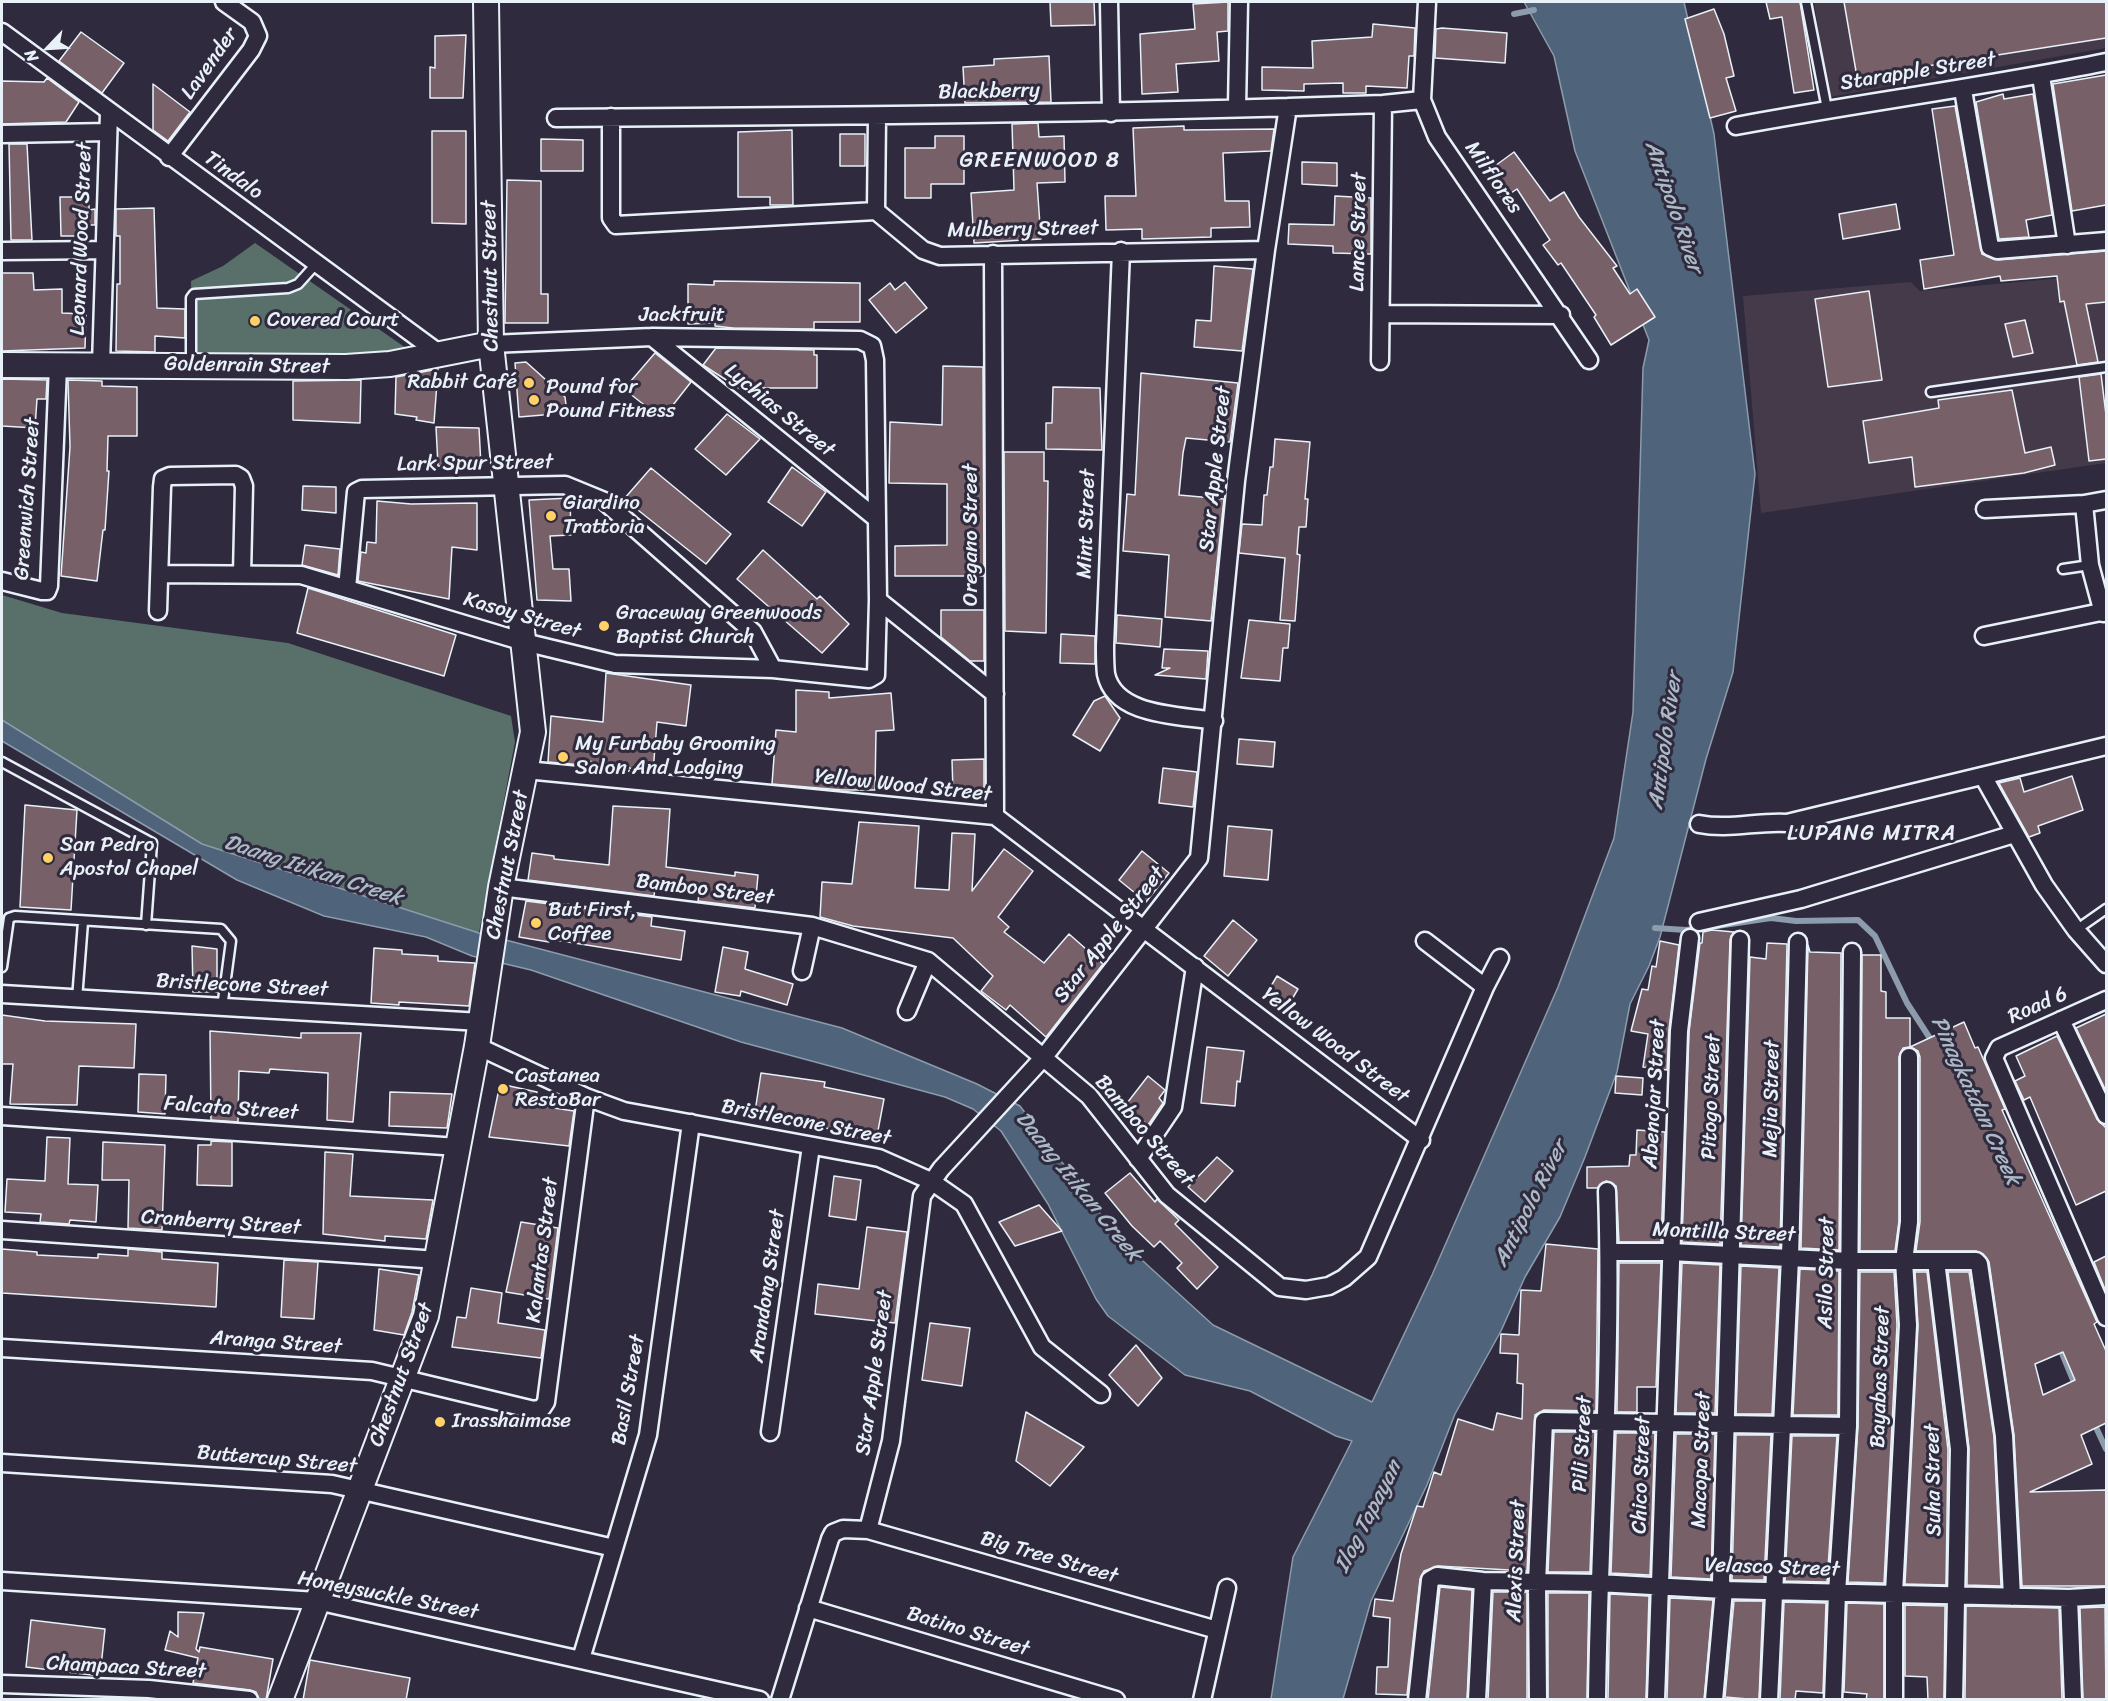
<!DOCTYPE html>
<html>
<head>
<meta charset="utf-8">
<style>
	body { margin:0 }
	#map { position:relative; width:2108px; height:1701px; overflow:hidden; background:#2f2a3d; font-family:Sriracha,sans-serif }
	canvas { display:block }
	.frame { position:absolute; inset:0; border:3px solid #e8f1f8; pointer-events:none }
	.north { position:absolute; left:18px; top:18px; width:60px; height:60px; -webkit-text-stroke:4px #2f2a3d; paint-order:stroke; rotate:245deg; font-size:16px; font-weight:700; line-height:24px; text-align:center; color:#e8f1f8 }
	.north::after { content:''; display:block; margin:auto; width:21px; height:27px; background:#e8f1f8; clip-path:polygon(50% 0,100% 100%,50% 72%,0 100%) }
</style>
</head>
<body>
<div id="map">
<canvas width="2108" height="1701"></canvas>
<div class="frame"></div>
<div class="north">N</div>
</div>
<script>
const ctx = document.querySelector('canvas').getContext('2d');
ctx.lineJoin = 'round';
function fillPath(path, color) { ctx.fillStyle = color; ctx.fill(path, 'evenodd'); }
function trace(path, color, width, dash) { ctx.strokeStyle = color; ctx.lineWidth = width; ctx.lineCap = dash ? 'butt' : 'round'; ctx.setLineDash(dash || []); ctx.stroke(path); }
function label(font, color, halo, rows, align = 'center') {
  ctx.font = font + ' Sriracha,sans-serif'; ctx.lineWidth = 6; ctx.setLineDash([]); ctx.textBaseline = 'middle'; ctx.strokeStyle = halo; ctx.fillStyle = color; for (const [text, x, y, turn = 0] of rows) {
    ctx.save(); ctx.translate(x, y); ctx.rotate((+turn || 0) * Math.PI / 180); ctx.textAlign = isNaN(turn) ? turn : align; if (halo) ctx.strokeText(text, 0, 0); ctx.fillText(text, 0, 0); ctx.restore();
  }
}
const built = new Path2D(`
	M1814,2H2106V48L1829,97Z
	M2106,274V463L1761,513L1743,296L1911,282L1920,291Z`);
const green = new Path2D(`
	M255,243L406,348L343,360L192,362L191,281L223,266Z
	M2,595L62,613L288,643L511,716L515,742L479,933L202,844L2,720Z`);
const water = new Path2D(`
	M1524,2H1684L1714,134L1755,474L1733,672L1706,759L1660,937L1649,966L1630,1004L1617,1072L1585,1157L1560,1217L1525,1277L1501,1331L1455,1414L1427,1485L1371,1601L1343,1699H1271L1293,1557L1352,1441L1336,1436L1250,1391L1185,1375L1108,1316L1096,1299L1048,1204L1001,1131L973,1109L945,1097L741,1042L531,970L472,956L426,937L324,916L237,880L2,741V720L202,844L479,933L842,1028L977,1084L1020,1106L1120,1240L1213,1325L1372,1402L1432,1275L1558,987L1614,838L1633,712L1643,368L1649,340L1575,151L1554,56Z`);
const stream = new Path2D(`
	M1514,14L1534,10
	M1717,926L1771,918L1796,921L1858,920L1875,936L1907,1003L1933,1043
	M1655,928L1686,930L1701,928
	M2059,1346L2076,1387
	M2094,1423L2106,1449`);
const building = new Path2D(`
	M1050,2H1094L1095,25L1051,26Z
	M1228,2V31L1217,32L1219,61L1176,64L1178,92L1142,94L1140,34L1195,29L1193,4Z
	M1766,2H1800L1814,90L1794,93L1782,17L1770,19Z
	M1844,2H2106V38L1857,77Z
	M1714,9L1724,34L1734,76L1726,78L1736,111L1710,118L1685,19Z
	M1373,24L1415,28L1414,56H1409L1407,88L1366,86V93H1343V83L1304,84V91L1262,90V67L1313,68L1312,41L1372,37Z
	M1442,28L1507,33L1505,63L1435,58L1436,29Z
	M81,32L124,63L102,93L59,61Z
	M466,35L463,98H430V67L435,68V36Z
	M1049,56L1051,102L965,103L963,67L994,65V59Z
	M2106,75V205L2072,211L2053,84Z
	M47,78L79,102L66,122L2,124V81L44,82Z
	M153,84L190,112L168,141L153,130Z
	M2003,94L2004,99L2033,94L2052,215L2026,220L2029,237L1999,239L1976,102Z
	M1955,106L1982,254L1998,260L2106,251V302L2086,304L2098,362L2077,365L2064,301L2060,302L2057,276L2001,281L2000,276L1924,289L1920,260L1954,255L1932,109Z
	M1038,123L1039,137L1064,136L1065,182L1037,183L1041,239L974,243L971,193L1014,190L1012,124Z
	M1184,126V130L1274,129L1271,151L1223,153L1225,201H1249L1250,227L1211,228V237L1142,239V229L1106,230L1105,196H1136L1133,128Z
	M792,130L793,205H770V197H738V132Z
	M432,131H466V224L432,223Z
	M840,134H865V166H840Z
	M935,136H964V184H931V198H905V148H935Z
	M541,139L583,140V171H541Z
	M9,144H27L32,240H11Z
	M1514,152L1550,201L1564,192L1579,217L1617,266L1613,268L1630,294L1637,289L1655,317L1611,345L1594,317L1596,315L1561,263L1558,265L1543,245L1550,240L1517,189L1502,199L1484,174Z
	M1302,162L1337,163V186L1302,184Z
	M507,180L541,181V294H548V323H505Z
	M1335,196L1371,198V254L1333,253V246L1288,244L1289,224L1334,225Z
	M60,197H89V210L95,209V225H86V236H61Z
	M1896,204L1900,229L1843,239L1839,214Z
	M154,208L157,308L185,309V338L155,336V352L116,351L117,284H120V236H116V209Z
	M1214,266L1253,269L1242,351L1194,347L1196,320L1211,321Z
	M2,273H33L34,290L62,289V313L86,314L85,348L2,351Z
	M714,281L860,283V322H814V329L733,328L715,326V323L688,324V284L714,285Z
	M905,282L927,308L896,333L869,300L890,283L895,290Z
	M1869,291L1882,380L1828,387L1815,299Z
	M2025,320L2033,353L2013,357L2005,324Z
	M716,348L814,350V355H817V388H751V396L703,365Z
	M655,353L691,382L662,419L624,389Z
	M526,362L565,397L567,413L519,417L515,363Z
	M943,366L983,367L984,576H895V546L947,545V484L889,483L890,422L942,425Z
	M438,369L434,423L416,420L417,417L395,414L396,377Z
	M1141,373L1238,383L1230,442L1186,438L1183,453L1179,495L1224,499L1211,621L1165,617L1169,555L1123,551L1127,494L1135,495Z
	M2101,374L2106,415V459L2089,461L2079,377Z
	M2,379L47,380L46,399H37L35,428L2,426Z
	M68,380L102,381V386L137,387V436H108L107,471H109L105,530H103L97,581L61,576L70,447Z
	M361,380L360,423L293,420V381Z
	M1053,387L1100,388L1102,450L1046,449V423H1052Z
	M2012,390L2025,453L2051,447L2055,465L2024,473L1915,487L1912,457L1869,463L1863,421L1939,408L1938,400Z
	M727,414L760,439L726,475L695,449Z
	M436,427L479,428L481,466H438Z
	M1275,439L1310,442L1305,499H1308L1306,527H1299L1297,554L1300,555L1295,621L1280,620L1285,558L1239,553L1242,524L1262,525L1264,495H1267L1270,467H1273Z
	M1004,452H1044V481H1048L1046,633L1005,631Z
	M792,467L826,492L802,526L768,502Z
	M651,468L731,534L706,564L624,499Z
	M303,486L336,487V513L302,510Z
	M570,498L571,535L550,536L553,569H569L571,601L537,600L529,500Z
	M377,501L411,504L477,503V550L452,547L449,599L358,581L361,552L366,553L367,542L376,543Z
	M305,545L340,549L338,575L302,565Z
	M763,550L817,599L820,596L849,624L822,653L737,579Z
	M308,588L456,635L444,676L297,633Z
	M941,610H984V661H970L941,637Z
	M1117,615L1162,619L1160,647L1116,643Z
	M1249,620L1290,624L1288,648H1283L1280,681L1241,678Z
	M1061,634L1095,636V664L1060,663Z
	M1164,649L1208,651L1206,679L1155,675L1170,668H1162Z
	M606,673L691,685L686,726L657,722L653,772L582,760V765L548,762L551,716L603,722Z
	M796,690L829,692V698L891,693L894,730L876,731L875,790H842L772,784L776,730L796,732Z
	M1105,696L1120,718L1100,751L1073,735L1094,701Z
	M1239,739L1275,742L1273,767L1237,764Z
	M984,759V793H953L952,760Z
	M1163,768L1197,772L1193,807L1159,803Z
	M2072,776L2083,810L2038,826L2040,833L2029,837L1999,783L2020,778L2024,792Z
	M25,805L77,810L71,910L20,907Z
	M613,806L670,809L666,867L735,876V872L758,875L755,908L698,901L699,894L655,889L654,896L528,880L532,853L554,856V859L609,865Z
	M859,822L919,826L915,888L949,890L952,833L975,834L972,891L1004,849L1033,871L998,917L1009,927L1004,932L1044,963L1069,934L1103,964L1046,1037L1010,1005L1006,1010L981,991L993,976L953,938L853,926L820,917L822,882L852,884Z
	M1228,826L1272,830L1268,880L1224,876Z
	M1142,851L1169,873L1146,902L1119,880Z
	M526,901L652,917L651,926L685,931L681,960L549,939V942L519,937Z
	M1233,920L1257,940L1228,976L1204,956Z
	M1712,930L1734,932L1730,940L1720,1244L1682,1242L1689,1032L1700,943H1702L1703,932Z
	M1660,941L1679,945L1669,1030L1667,1070L1643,1067L1648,1034L1631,1031L1642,989L1648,990L1652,966L1656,967Z
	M1767,943L1787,944L1780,1247L1741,1245L1750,957L1766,959Z
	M1808,945L1810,952L1841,953L1839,1250L1801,1248Z
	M192,946L217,949V992H193Z
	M723,947L748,952L745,969L793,984L787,1005L741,991L740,996L715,992Z
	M374,948L402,950V954L438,956V961L475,963L469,1006L399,1002V1005L371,1003Z
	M1862,955H1881V991L1886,992V1018H1910V1047L1964,1022L1975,1048L1978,1047L2005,1109L2002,1110L2097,1322L2094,1324L2106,1351V1423L2081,1435L2092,1464L2030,1492L2106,1490V1586H2022L2014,1435L1989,1262L1983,1254L1976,1251H1916L1920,1222V1057L1918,1051L1910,1047L1903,1048L1899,1057V1221L1895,1251H1860ZM2063,1352L2075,1380L2043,1395L2035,1364Z
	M1277,976L1298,989L1285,1011L1264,998Z
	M2106,1014V1089H2105L2076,1028Z
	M2,1015L45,1021L136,1024L134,1068L79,1066L77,1105L10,1104L13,1064H2Z
	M210,1031L301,1038V1033H361L353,1122L327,1120L328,1073L270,1069L269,1073L239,1071L238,1122L211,1120Z
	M2057,1036L2097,1119L2106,1128V1191L2076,1205L2030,1097L2024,1100L2015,1081L2025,1076L2016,1056Z
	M1207,1047L1244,1051L1240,1082L1237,1081L1235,1106L1201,1103Z
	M761,1073L825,1082L824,1087L884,1099L876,1141L845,1135V1131L754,1118Z
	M139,1074L166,1075L165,1114L138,1112Z
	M1148,1076L1165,1090L1159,1098L1163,1103L1148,1125L1124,1107Z
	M1616,1076L1643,1078L1642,1095L1615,1093Z
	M500,1084L537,1092L534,1105L574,1111L569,1146L489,1137Z
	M390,1092L452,1094L447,1128L389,1126Z
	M1637,1130L1665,1132L1661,1242H1619L1616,1186L1606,1181L1597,1188H1587V1167L1629,1166L1630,1155H1636Z
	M47,1137L70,1138L68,1184L98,1185L96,1222L70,1220L69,1224L40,1222L41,1214L5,1212L7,1179L45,1181Z
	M211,1141L232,1142V1186L197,1185L198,1145H211Z
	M103,1142L165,1145L162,1230L128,1228L129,1180H102Z
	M325,1152L353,1154L350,1196L433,1200L426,1239L385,1236V1241L323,1234Z
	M1217,1157L1233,1171L1205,1202L1188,1187Z
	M1130,1173L1155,1202L1157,1199L1179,1220L1175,1224L1218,1267L1197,1289L1177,1268L1182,1263L1160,1241L1154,1247L1132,1226L1105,1193Z
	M834,1176L861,1180L856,1220L829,1216Z
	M1039,1205L1062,1231L1015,1246L999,1222Z
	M521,1222L558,1228L549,1299L506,1292Z
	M867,1227L907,1232L895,1323L815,1314L818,1284L859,1289Z
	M1546,1244L1598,1249L1596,1411L1544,1410L1535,1415L1527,1571L1438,1566L1424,1571L1420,1579L1407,1695L1376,1694L1377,1667H1388L1390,1618L1373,1616L1375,1599L1393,1601L1401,1554L1417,1506L1423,1507L1434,1472L1441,1475L1458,1419L1493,1430L1497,1413L1522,1419L1523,1384L1517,1383L1518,1354L1500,1353L1501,1334L1519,1335L1521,1290L1541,1291Z
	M2,1249L37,1252V1255L98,1258V1254L128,1256V1249L162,1252V1259L218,1263L216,1307L2,1293Z
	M2106,1256V1292L2094,1262Z
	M284,1260L318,1262L314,1319L281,1317Z
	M1619,1263H1661L1656,1387H1637V1412H1617Z
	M1682,1263L1720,1265L1715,1413H1676Z
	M1741,1266L1779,1268L1772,1414H1736Z
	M379,1269L419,1275L412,1312L404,1335L374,1330Z
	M1800,1269L1839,1271L1838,1415H1793Z
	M1860,1272H1894L1897,1325L1884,1583L1848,1582L1858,1426Z
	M1915,1272H1927L1948,1450L1946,1585L1905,1584L1918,1326Z
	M1948,1272H1969L1994,1437L2001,1586L1967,1585L1969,1448Z
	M471,1288L502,1293L498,1323L545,1330L541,1358L452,1347L457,1317L466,1318Z
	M930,1323L970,1328L962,1386L922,1380Z
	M1136,1345L1162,1378L1138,1406L1109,1375Z
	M1026,1412L1084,1447L1050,1486L1016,1461Z
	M1554,1432H1595L1590,1572H1548Z
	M1616,1433H1655L1650,1575L1611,1573Z
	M1676,1434H1715L1711,1579L1671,1577Z
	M1736,1435H1771L1764,1580H1732Z
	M1792,1436H1837L1827,1582L1785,1581Z
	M1440,1587L1472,1590L1467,1700H1428Z
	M1493,1592H1527V1700H1488Z
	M1548,1593H1589L1587,1700H1548Z
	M1610,1594L1649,1596L1646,1700H1608Z
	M1670,1598L1713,1600L1704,1700H1667Z
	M1734,1601H1763L1759,1700L1725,1697Z
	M1784,1602L1826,1603L1823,1693L1796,1691L1795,1700H1780Z
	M1847,1603L1884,1604V1700H1866L1867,1694L1844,1692Z
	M1905,1605L1945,1606L1944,1700H1928L1927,1677L1905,1676Z
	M1966,1606L2059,1608L2062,1700H1965Z
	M2105,1607L2106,1700H2083L2080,1608Z
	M178,1612L204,1613L196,1649L199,1652L200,1647L273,1659L266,1700L259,1699L256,1692L250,1690L193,1683L198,1658L165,1650L170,1631L178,1637Z
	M31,1620L105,1629L100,1676L26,1667Z
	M310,1660L410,1678L406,1700H303Z`);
const lane = new Path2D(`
	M1806,2L1827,109
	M191,365V298L194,294L288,288L298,284L316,264
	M1931,392L2106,367
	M2063,569L2090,565
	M2,762L152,843L146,925
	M2076,930L2106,909
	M2,967L9,918L15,916L221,929L231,941L222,1008
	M77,999L83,922`);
const street = new Path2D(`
	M1109,2L1111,113
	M1427,2L1422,100L1437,137L1589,360
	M2,32L440,354
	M2041,76L2067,245
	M1963,90L1990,247L1997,250L2106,241
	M1237,107L1239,2
	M611,117V218L616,225L876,211L923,250L940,256L1266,250
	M556,118C832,116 1108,114 1383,104L1422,100
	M1736,126C1859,103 1983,87 2106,62
	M2,134L108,132
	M169,157L251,50L258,36L252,22L224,2
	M876,211L877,117
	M2,251L104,250
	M1121,251L1105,646C1105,655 1105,665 1106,674C1115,717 1181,715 1214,721
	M993,254L995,816
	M1381,314L1561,315
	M652,337L877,519
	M1380,361L1383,104
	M101,365L109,113
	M2084,504L2090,565L2103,613
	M1985,509L2084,504L2106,500
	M160,574L301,575L524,642L615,664L773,669L869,679L876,675L878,600L875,360L872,346L860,340L652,337L491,344
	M2,581L42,591H47L49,586L58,366
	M347,588L356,492L362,489L565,485L604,501L753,632L773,669
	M878,600L995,694
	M158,611L162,487L163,479L170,476L236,475L241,478L244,486L242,574
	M1984,636L2106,611
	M526,770L995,816L1421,1140
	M1983,776L2044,885L2076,930L2106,964
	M1699,824C1729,830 1757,821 1787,823L2106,746
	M501,887L812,926L928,961L1089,1096L1167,1195L1280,1287L1306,1290L1329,1286L1344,1278L1368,1257L1485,987L1500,958
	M1699,922L1801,899L2014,834
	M1425,941L1485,987
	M802,971L812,926
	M2,994L481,1022
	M2106,1000L1999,1048L1994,1058L2106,1317
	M907,1011L928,961
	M2061,1020L2106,1115
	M477,1046L586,1097L624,1111L879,1158L931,1181L964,1204L1042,1347L1101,1394
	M2,1116L458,1147
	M1138,1159L1173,1107L1195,967
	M2,1230L438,1260
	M1609,1252H1670L1849,1261H1976L1979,1264L2004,1436L2012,1597
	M1936,1261L1959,1449L1954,1700
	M2,1348L372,1371L534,1410L542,1408L546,1402L586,1097
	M770,1432L811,1146
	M2,1463L332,1484L614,1548
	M868,1530L1217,1630
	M2,1581L317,1601L760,1700
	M2069,1598L2073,1700
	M808,1608L1116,1700
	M581,1659L648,1435L691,1123
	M2,1684L149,1689L249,1700
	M780,1700L830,1539L833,1533L843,1529L868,1530L891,1441L922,1196L941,1169L1043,1058L1199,858L1236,481L1266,250L1288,107
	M1202,1700L1227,1588
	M1417,1700L1430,1580L1437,1576L1483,1581L1598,1583L1724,1590L2069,1598L2106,1596
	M1477,1700L1483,1581
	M1538,1700L1537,1583L1544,1421L1848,1426
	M1597,1700C1599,1530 1613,1361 1607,1191
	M1656,1700L1679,1031L1690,938
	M1714,1700L1724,1590L1721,1582L1740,940
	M1769,1700L1790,1258L1798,942
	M1833,1700L1837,1593L1848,1426L1852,952
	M1894,1700V1593L1908,1325L1904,1261L1909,1222V1057`);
const secondary = new Path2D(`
	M2,365L346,367L390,364L491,344
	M280,1700L426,1316L477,1046L501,887L533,732L491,344L486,2`);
const markers = [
	[255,321,6,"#ffd166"],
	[529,383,6,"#ffd166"],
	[534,400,6,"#ffd166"],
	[551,516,6,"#ffd166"],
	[604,626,6,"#ffd166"],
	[563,757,6,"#ffd166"],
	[48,858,6,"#ffd166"],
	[536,923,6,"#ffd166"],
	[503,1089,6,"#ffd166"],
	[440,1422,6,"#ffd166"]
];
const streetNames = [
	["Lavender",210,64,-55],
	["Starapple Street",1918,72,-9],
	["Blackberry",989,92,-1],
	["Tindalo",233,176,36],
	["Milflores",1493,178,55],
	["Mulberry Street",1023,230,-1],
	["Lance Street",1359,232,-89],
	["Leonard Wood Street",82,239,-88],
	["Chestnut Street",491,276,-91],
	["Jackfruit",682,316],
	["Goldenrain Street",247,366,1],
	["Lychias Street",779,411,39],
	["Lark Spur Street",475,464,-1],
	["Star Apple Street",1216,469,-84],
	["Greenwich Street",28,499,-86],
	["Mint Street",1087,524,-88],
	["Oregano Street",972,535,-90],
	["Kasoy Street",522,616,16],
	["Yellow Wood Street",903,786,6],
	["Chestnut Street",508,865,-79],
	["Bamboo Street",705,890,7],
	["Star Apple Street",1110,935,-52],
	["Bristlecone Street",242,986,3],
	["Road 6",2038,1006,-24],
	["Yellow Wood Street",1335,1046,37],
	["Abenojar Street",1655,1094,-87],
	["Pitogo Street",1712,1097,-88],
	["Mejia Street",1772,1099,-89],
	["Falcata Street",231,1109,4],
	["Bristlecone Street",806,1123,11],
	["Bamboo Street",1144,1131,49],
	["Cranberry Street",221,1223,4],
	["Montilla Street",1724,1233,2],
	["Kalantas Street",543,1250,-83],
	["Asilo Street",1827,1273,-89],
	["Arandong Street",768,1286,-82],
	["Aranga Street",276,1343,4],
	["Star Apple Street",875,1373,-82],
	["Chestnut Street",402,1375,-70],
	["Bayabas Street",1881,1377,-88],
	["Basil Street",629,1390,-80],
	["Pili Street",1583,1444,-87],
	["Buttercup Street",277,1460,5],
	["Macopa Street",1702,1460,-88],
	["Chico Street",1642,1475,-88],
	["Suha Street",1934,1480,-91],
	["Big Tree Street",1049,1558,16],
	["Alexis Street",1517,1561,-88],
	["Velasco Street",1772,1568,2],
	["Honeysuckle Street",388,1596,11],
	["Batino Street",968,1632,17],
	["Champaca Street",126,1668,3]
];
const poiNames = [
	["Covered Court",267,321],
	["Rabbit Café",517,383,"right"],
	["Pound for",546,388],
	["Pound Fitness",546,412],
	["Giardino",563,504],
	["Trattoria",563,528],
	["Graceway Greenwoods",616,614],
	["Baptist Church",616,638],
	["My Furbaby Grooming",575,745],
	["Salon And Lodging",575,769],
	["San Pedro",60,846],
	["Apostol Chapel",60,870],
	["But First,",548,911],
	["Coffee",548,935],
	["Castanea",515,1077],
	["RestoBar",515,1101],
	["Irasshaimase",452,1422]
];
const neighbourhoodNames = [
	["GREENWOOD 8",1040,161],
	["LUPANG MITRA",1872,834]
];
const waterNames = [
	["Antipolo River",1673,207,71],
	["Antipolo River",1666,741,-82],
	["Daang Itikan Creek",313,871,18],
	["Pinagkatdan Creek",1975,1101,65],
	["Daang Itikan Creek",1078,1187,51],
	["Antipolo River",1531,1204,-63],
	["Ilog Tapayan",1369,1517,-63]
];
fillPath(built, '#453a4a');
fillPath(green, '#596f69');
fillPath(water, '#4f647a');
trace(water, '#8c9cac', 1.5);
trace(stream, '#8c9cac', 6);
fillPath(building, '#776067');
trace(building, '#e8f1f8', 1.5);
trace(lane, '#e8f1f8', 13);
trace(street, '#e8f1f8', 21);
trace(secondary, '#e8f1f8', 28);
trace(lane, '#2f2a3d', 8);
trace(street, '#2f2a3d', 16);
trace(secondary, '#2f2a3d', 24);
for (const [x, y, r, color] of markers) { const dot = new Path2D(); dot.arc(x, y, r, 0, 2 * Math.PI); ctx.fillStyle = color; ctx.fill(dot); trace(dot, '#2f2a3d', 2); }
label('21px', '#e8f1f8', '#2f2a3d', streetNames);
label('21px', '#e8f1f8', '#2f2a3d', poiNames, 'left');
ctx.letterSpacing = '1.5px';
label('22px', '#e8f1f8', '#2f2a3d', neighbourhoodNames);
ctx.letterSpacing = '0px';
label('italic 22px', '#abb9c6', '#2f2a3d', waterNames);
</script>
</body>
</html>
